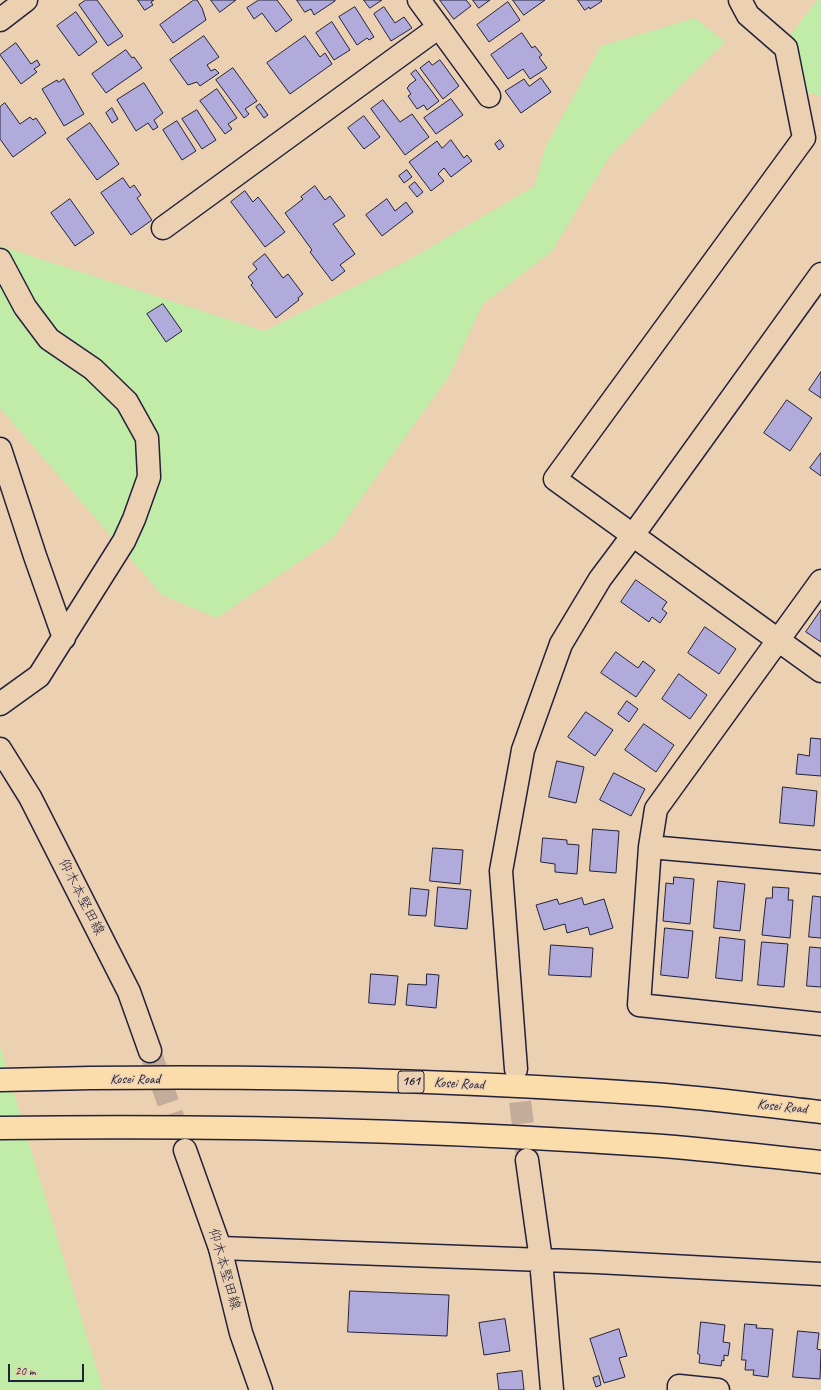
<!DOCTYPE html>
<html>
<head>
<meta charset="utf-8">
<style>
	body { margin:0 }
	#map { position:relative; width:821px; height:1390px; overflow:hidden; background:#ebd0b2; font-family:Caveat,sans-serif }
	canvas { display:block }
	.scale { position:absolute; left:8px; top:1364px; width:76px; height:18px; box-sizing:border-box; border:2px solid #22223b; border-top:0; padding-left:5px; font-size:12px; line-height:14px; white-space:nowrap; color:#22223b; -webkit-text-stroke:3px #ebd0b2; paint-order:stroke }
</style>
</head>
<body>
<div id="map">
<canvas width="821" height="1390"></canvas>
<div class="scale">20 m</div>
</div>
<script>
const ctx = document.querySelector('canvas').getContext('2d');
ctx.lineJoin = 'round';
function fillPath(path, color) { ctx.fillStyle = color; ctx.fill(path, 'evenodd'); }
function trace(path, color, width, dash) { ctx.strokeStyle = color; ctx.lineWidth = width; ctx.lineCap = dash ? 'butt' : 'round'; ctx.setLineDash(dash || []); ctx.stroke(path); }
function label(font, color, halo, rows, align = 'center') {
  ctx.font = font + ' Caveat,"Klee One",sans-serif'; ctx.lineWidth = 3; ctx.setLineDash([]); ctx.textBaseline = 'middle'; ctx.strokeStyle = halo; ctx.fillStyle = color; for (const [text, x, y, turn = 0] of rows) {
    ctx.save(); ctx.translate(x, y); ctx.rotate((+turn || 0) * Math.PI / 180); ctx.textAlign = isNaN(turn) ? turn : align; if (halo) ctx.strokeText(text, 0, 0); ctx.fillText(text, 0, 0); ctx.restore();
  }
}
const green = new Path2D(`
	M817,0H821V96L805,92L788,38Z
	M695,18L725,42L609,157L552,251L483,304L449,376L332,539L217,618L162,595L0,408V246L264,331L405,262L535,186L544,150L601,46Z
	M0,1046L103,1390H0Z`);
const building = new Path2D(`
	M86,0H97L123,36L108,46L79,5Z
	M138,0H154L151,2L153,5L145,10Z
	M194,0H197L202,8L206,20L173,43L160,25Z
	M211,0H236L220,12Z
	M259,0H277L292,20L276,32L262,13L254,19L247,8Z
	M297,0H335V1L314,15L311,9L305,12Z
	M364,0H382L370,8Z
	M440,0H466L471,6L454,19Z
	M473,0H490L479,8Z
	M513,0H545L524,15Z
	M578,0H601L602,1L590,9L589,7L585,10Z
	M508,2L520,20L489,42L477,25Z
	M355,7L374,37L369,40L367,38L357,45L339,17Z
	M384,7L395,23L404,17L412,28L391,41L374,14Z
	M76,12L97,42L79,56L57,26Z
	M332,22L350,50L334,60L316,33Z
	M522,33L532,48L535,46L542,55L539,57L547,68L530,79L523,69L508,79L491,55Z
	M204,36L219,57L207,65L211,71L215,69L219,73L200,86L197,82L188,85L170,60Z
	M305,36L320,57L325,53L332,64L290,94L267,63Z
	M16,43L31,64L37,60L40,65L34,69L37,72L21,84L0,55Z
	M126,50L132,58L134,57L142,68L106,93L92,74Z
	M440,60L459,86L443,99L420,68L429,61L432,65Z
	M233,68L257,101L245,109L249,114L244,118L216,80Z
	M416,70L439,101L427,110L424,105L417,109L408,96L411,94L407,88L409,86V85L416,80L411,74Z
	M541,78L551,92L521,113L505,91L524,79L529,86Z
	M64,79L84,114L64,126L42,89L57,80L58,82Z
	M144,83L163,113L154,120L158,127L153,130L148,123L136,131L117,100Z
	M217,89L237,118L228,124L232,129L225,134L200,101Z
	M451,99L463,115L436,134L424,118Z
	M383,100L400,122L412,114L429,137L405,155L371,109Z
	M5,103L20,124L30,117L33,120L36,118L46,133L13,157L0,139V107Z
	M260,104L268,115L264,118L256,107Z
	M112,108L118,119L112,123L106,113Z
	M197,110L216,140L202,149L182,119Z
	M364,116L380,137L364,149L348,128Z
	M177,121L196,151L182,160L163,130Z
	M90,123L119,164L97,180L67,139Z
	M451,140L464,158L467,155L472,161L451,177L444,168L438,174L444,181L431,191L409,162L437,141L442,148Z
	M500,140L504,146L499,150L495,144Z
	M407,170L412,177L404,183L399,176Z
	M123,178L130,188L134,185L141,195L137,198L152,220L131,235L101,193Z
	M415,182L423,192L417,197L409,187Z
	M315,186L325,200L330,196L345,216L333,224L355,254L340,265L345,271L332,281L310,252L312,250L285,213L303,199L301,197Z
	M245,191L253,202L258,197L285,232L265,247L231,202Z
	M70,199L94,233L75,246L51,213Z
	M387,199L395,211L406,202L413,212L382,236L366,215Z
	M265,254L283,278L288,274L303,294L298,298L299,300L276,318L251,285L253,283L248,277L257,269L253,264Z
	M163,304L182,331L166,342L147,314Z
	M821,372V398L809,390Z
	M787,400L812,418L790,451L764,433Z
	M821,453V476L810,468Z
	M636,580L667,602L662,609L667,613L660,623L652,617L649,622L621,602Z
	M821,610V642L806,632Z
	M705,627L736,649L719,674L688,653Z
	M616,652L638,668L643,661L655,670L636,697L601,673Z
	M679,674L707,695L690,719L662,699Z
	M627,701L638,709L629,722L618,714Z
	M586,712L613,730L595,756L568,737Z
	M644,724L674,745L656,772L625,750Z
	M811,738L821,739V776L796,774L798,754L809,756Z
	M557,761L584,767L576,803L549,797Z
	M614,773L645,789L631,816L600,800Z
	M783,787L817,791L814,826L780,823Z
	M593,829L619,831L616,873L590,871Z
	M543,838L567,840V844L579,845L577,874L555,872V864L541,862Z
	M433,848L463,850L460,884L430,881Z
	M674,877L694,879L690,924L663,921L666,883L673,884Z
	M718,881L745,884L740,931L714,928Z
	M438,887L471,890L467,929L435,926Z
	M773,887L789,888L788,900H793L790,938L762,935L766,898H772Z
	M411,888L429,890L426,916L409,915Z
	M813,896L821,897V938L809,937Z
	M582,898L584,905L604,899L613,928L590,935L588,927L567,933L565,924L544,930L536,905L557,899L559,904Z
	M665,928L693,931L688,978L661,975Z
	M720,937L745,940L742,981L716,978Z
	M762,942L788,944L784,987L758,985Z
	M551,945L593,948L591,977L549,975Z
	M810,947L821,948V987L807,986Z
	M371,974L398,976L395,1005L369,1003Z
	M427,974L439,975L436,1008L406,1005L408,984L426,985Z
	M350,1291L449,1295L447,1336L348,1332Z
	M505,1319L510,1351L484,1355L479,1323Z
	M701,1322L725,1325L723,1342L730,1343L728,1356L724,1355V1361L722,1360L721,1366L699,1363L700,1355L698,1354Z
	M745,1324L757,1325L756,1328L773,1329L768,1377L753,1375L754,1370H745L746,1360H742Z
	M619,1329L627,1356L619,1358L625,1377L604,1383L590,1339Z
	M798,1331L819,1333L817,1349L821,1350L820,1379L793,1377Z
	M522,1371L524,1390H499L497,1374Z
	M599,1376L601,1385L596,1387L593,1378Z`);
const tertiaryTunnel = new Path2D(`
	M516,1069L527,1157`);
const secondaryTunnel = new Path2D(`
	M150,1051L183,1145`);
const minor = new Path2D(`
	M419,0L489,96
	M740,0L748,15L786,48L804,138L555,479L821,671
	M0,20L26,0
	M163,228L439,27
	M0,260L25,307L49,339L93,369L127,402L147,438L149,477L134,519L124,541L39,676L0,704
	M0,449L35,556L64,638
	M821,581L656,809L650,847L639,1005L821,1024
	M650,847L821,862
	M679,1390V1386L718,1390`);
const tertiary = new Path2D(`
	M516,1069L501,871L523,750L561,644L600,579L633,535L821,274
	M527,1160L541,1260L552,1390
	M220,1248L597,1262L821,1274`);
const secondary = new Path2D(`
	M0,749L30,797L129,992L150,1051
	M185,1150L220,1248L241,1333L261,1390`);
const motorway = new Path2D(`
	M0,1080C217,1074 436,1079 652,1094C709,1098 765,1106 821,1112
	M0,1128C216,1125 433,1130 648,1145C706,1149 763,1156 821,1162`);
const shields = [
	[411,1082,26]
];
const shieldNames = [
	["161",411,1082]
];
const streetNames = [
	["仰木本堅田線",81,897,63],
	["Kosei Road",135,1079],
	["Kosei Road",459,1084,3],
	["Kosei Road",782,1107,6],
	["仰木本堅田線",224,1269,74]
];
fillPath(green, '#c1eca8');
fillPath(building, '#b1abdc');
trace(building, '#22223b', 1);
trace(tertiaryTunnel, '#c3ad9a', 22, [22, 11]);
trace(secondaryTunnel, '#c3ad9a', 22, [22, 11]);
trace(minor, '#22223b', 25);
trace(tertiary, '#22223b', 25);
trace(secondary, '#22223b', 25);
trace(motorway, '#22223b', 25);
trace(minor, '#ebd0b2', 22);
trace(tertiary, '#ebd0b2', 22);
trace(secondary, '#ebd0b2', 22);
trace(motorway, '#fbdcab', 22);
for (const [x, y, w] of shields) { const box = new Path2D(); box.roundRect(x - w / 2, y - 11, w, 22, 3); ctx.fillStyle = '#ebd0b2'; ctx.fill(box); trace(box, '#22223b', 1); }
label('bold 13px', '#22223b', null, shieldNames);
label('14px', '#22223b', '#ebd0b2', streetNames);
</script>
</body>
</html>
